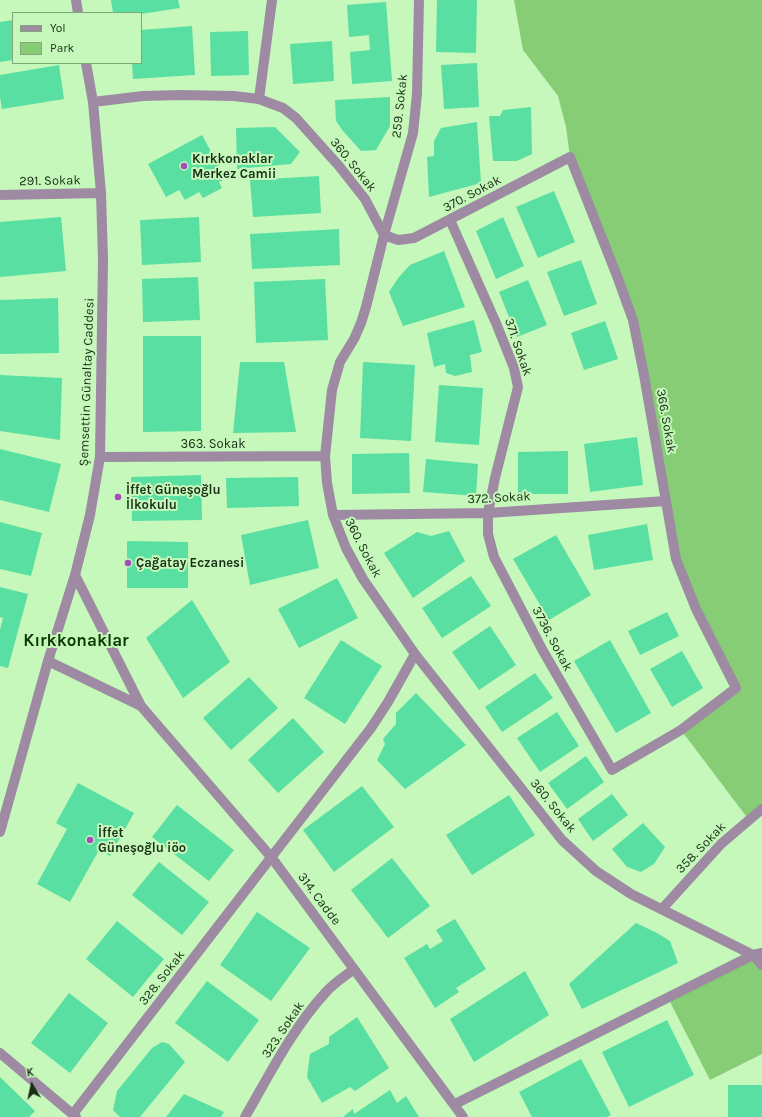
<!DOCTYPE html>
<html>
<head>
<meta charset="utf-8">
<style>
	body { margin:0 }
	#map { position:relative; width:762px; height:1117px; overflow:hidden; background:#c5f8ba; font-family:Karla,sans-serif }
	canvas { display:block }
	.legend { position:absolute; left:12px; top:12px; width:130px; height:52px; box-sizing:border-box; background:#c5f8ba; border:1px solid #81a778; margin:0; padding:5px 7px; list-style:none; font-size:12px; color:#1a2e16 }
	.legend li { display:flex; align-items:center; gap:8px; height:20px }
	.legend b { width:20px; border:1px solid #81a778 }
	.north { position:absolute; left:12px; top:1065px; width:40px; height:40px; -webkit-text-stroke:3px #c5f8ba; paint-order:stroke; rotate:351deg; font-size:11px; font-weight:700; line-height:16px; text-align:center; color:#1a2e16 }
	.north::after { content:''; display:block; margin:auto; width:14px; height:18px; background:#1a2e16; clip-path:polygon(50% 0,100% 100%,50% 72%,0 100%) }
</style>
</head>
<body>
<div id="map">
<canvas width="762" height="1117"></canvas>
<ul class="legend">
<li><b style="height:5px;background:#9e8aa3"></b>Yol</li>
<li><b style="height:11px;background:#86cd76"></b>Park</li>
</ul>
<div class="north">K</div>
</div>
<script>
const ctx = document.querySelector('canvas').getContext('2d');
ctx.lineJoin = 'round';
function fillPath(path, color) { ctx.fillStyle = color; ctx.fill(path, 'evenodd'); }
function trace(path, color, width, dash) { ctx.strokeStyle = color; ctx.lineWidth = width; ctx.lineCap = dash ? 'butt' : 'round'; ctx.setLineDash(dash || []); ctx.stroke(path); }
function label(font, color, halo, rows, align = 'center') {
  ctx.font = font + ' Karla,sans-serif'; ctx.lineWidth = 4; ctx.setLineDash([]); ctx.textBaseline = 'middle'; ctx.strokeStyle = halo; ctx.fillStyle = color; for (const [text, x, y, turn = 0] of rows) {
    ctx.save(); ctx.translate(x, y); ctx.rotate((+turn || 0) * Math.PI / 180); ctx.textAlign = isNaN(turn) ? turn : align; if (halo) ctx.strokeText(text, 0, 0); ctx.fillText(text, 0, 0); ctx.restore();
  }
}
const green = new Path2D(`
	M514,0H762V809L749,820L681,730L736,688L676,559L633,320L570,157L566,127L558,96L523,50Z
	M753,955L762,965V1054L710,1080L668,998Z`);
const building = new Path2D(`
	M111,0H178L180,8L141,14L113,13Z
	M437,0H477L476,53L436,52Z
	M386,2L392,81L352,84L350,52L370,50L369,35L349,37L347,5Z
	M13,20V60L0,62V22Z
	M192,26L195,75L133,79L132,63H141V30Z
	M248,31L249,75L211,76L210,32Z
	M332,41L334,81L293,84L290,44Z
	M477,63L479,107L444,109L441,65Z
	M59,65L64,99L2,109L0,97V75Z
	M390,97V126L376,150L361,151L343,131L336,121L335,100Z
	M531,107L532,154L517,161H493L489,116H500L503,110Z
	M477,122L481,183L429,197L427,157L434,156V141L441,128Z
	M275,127L300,152L291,164L237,169L236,128Z
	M202,135L220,168L217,169L223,180L219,182L222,188L203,198L199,192L185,200L179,190L166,197L148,164Z
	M319,176L321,213L253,217L250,180Z
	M554,191L575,242L538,258L516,207Z
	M61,217L66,271L0,277V222Z
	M199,217L201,262L142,265L140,220Z
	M503,217L524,266L496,279L476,231Z
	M339,229L340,265L252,269L250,234Z
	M444,251L465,307L403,326L389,292L399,277L410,265Z
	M581,260L597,304L564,316L547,272Z
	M198,277L200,320L143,322L142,279Z
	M325,279L328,340L256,343L254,282Z
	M528,280L547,325L517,337L499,292Z
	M58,298L59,353L0,354V300Z
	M474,320L482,352L470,355L472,372L455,376L446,373L445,364L434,367L427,333Z
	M605,321L618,359L584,370L571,333Z
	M143,336H201V431L143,432Z
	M240,362H284L296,432L233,433Z
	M363,362L415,365L411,441L360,438Z
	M0,375L62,378L60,440L0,431Z
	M439,385L483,388L479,445L435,442Z
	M637,437L643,485L590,492L584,444Z
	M0,449L61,464L49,512L0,500Z
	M568,451V494H518V452Z
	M409,453L410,493L352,494V454Z
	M426,459L478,464L476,496L423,492Z
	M201,475L202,520L132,521L131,477Z
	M298,477L299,506L227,508L226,478Z
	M308,520L319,568L250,585L241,535Z
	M0,522L42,533L31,576L0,569Z
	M647,524L653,560L594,570L588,535Z
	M449,531L465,561L413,598L384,553L417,532L431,536Z
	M556,535L591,595L549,620L513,559Z
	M127,541L188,542V588H127Z
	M471,576L491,606L442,638L422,608Z
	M337,578L358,618L299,648L278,609Z
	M0,587L28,594L8,668L0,666V630L3,618L0,617Z
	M192,600L230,662L183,698L146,638Z
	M667,612L679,636L640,655L628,631Z
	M490,626L516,665L479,690L452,652Z
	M341,640L382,666L345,724L304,698Z
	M610,640L651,713L616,733L574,661Z
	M682,651L703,688L672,707L650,669Z
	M535,673L553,698L502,732L485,707Z
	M249,677L278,708L231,750L203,718Z
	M416,693L466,745L405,789L377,760L385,744L383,739L396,724V713Z
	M557,712L579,746L540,772L517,738Z
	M293,718L324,752L278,793L248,760Z
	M586,756L604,782L567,809L548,783Z
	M78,783L134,813L110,856L99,850L70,902L37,884L67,829L56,823Z
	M362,786L394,827L334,872L303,830Z
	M612,794L628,815L593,841L578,819Z
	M509,795L535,835L472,875L446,835Z
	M177,805L234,850L209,881L152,837Z
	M643,823L665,847L654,864L641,872L627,867L612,849Z
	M392,858L430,906L388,938L351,890Z
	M159,862L209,902L182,935L132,895Z
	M257,912L310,948L271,1001L220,965Z
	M455,919L486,969L456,988L459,992L435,1008L404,958L427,944L430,949L443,941L436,930Z
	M117,921L164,959L133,997L86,959Z
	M636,923L657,933L670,941L678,963L582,1009L569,984Z
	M525,971L549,1015L474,1062L450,1019Z
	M207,981L259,1020L228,1062L175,1023Z
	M69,993L108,1023L70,1073L31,1043Z
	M357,1017L389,1068L355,1091L350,1087L322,1103L307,1077L310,1054L329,1044V1037Z
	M667,1020L694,1075L629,1107L602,1052Z
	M162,1042L169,1044L185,1062L140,1117H120L113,1110L117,1091L152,1048Z
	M581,1059L611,1115L607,1117H532L519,1092Z
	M0,1077L35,1111L29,1117H0Z
	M728,1085H762V1117H728Z
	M390,1090L397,1103L406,1096L419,1117H343L353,1109L354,1114Z
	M184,1094L224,1112L221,1117H166Z`);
const minor = new Path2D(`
	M76,0L78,13
	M419,0L417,94L413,133L384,235L398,240L414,238L570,157L617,276L633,320L644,375L676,559L696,609L736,688L681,730L612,770L543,651L494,557L488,534V513L495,478L518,387L514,368L496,323L450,220
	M259,99L272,0
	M93,102L143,96L181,95L234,96L259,99L283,108L296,118L339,166L365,199L384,235L366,307L361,323L354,339L340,362L332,390L325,456L327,483L333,515L346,548L363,579L415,654L562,840L596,871L631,894L753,955L762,965
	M0,195L101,193
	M100,457L325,456
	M333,515L488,513L666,501
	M75,575L141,706L272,858L463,1117
	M48,661L141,706
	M0,832L48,661L75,575L90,515L100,457L103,260L101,193L93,102L86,63
	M662,909L721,844L762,809
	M0,1053L76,1117
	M455,1104L753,955L762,953
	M73,1114L371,728L388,702L415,654
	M245,1117C270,1074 292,1029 326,992C334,983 345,976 354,969`);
const markers = [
	[184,166,4,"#a44bb7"],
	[118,497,4,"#a44bb7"],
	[128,563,4,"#a44bb7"],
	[90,840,4,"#a44bb7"]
];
const streetNames = [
	["259. Sokak",400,106,-84],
	["360. Sokak",353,165,51],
	["291. Sokak",50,181,-1],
	["370. Sokak",472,194,-28],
	["371. Sokak",518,347,71],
	["Şemsettin Günaltay Caddesi",87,382,-88],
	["366. Sokak",666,421,80],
	["363. Sokak",213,444],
	["372. Sokak",499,498,-3],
	["360. Sokak",363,548,63],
	["3736. Sokak",552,639,62],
	["360. Sokak",553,806,51],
	["358. Sokak",701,848,-46],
	["314. Cadde",319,899,53],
	["328. Sokak",162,978,-52],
	["323. Sokak",283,1030,-56]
];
const poiNames = [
	["Kırkkonaklar",192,159],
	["Merkez Camii",192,174],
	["İffet Güneşoğlu",126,490],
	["İlkokulu",126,505],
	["Çağatay Eczanesi",136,563],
	["İffet",98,833],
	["Güneşoğlu iöo",98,848]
];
const districtNames = [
	["Kırkkonaklar",76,641]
];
fillPath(green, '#86cd76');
fillPath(building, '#59dfa1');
trace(minor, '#9e8aa3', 10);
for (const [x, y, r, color] of markers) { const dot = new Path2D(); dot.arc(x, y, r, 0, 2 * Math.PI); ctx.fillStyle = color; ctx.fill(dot); trace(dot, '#c5f8ba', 1.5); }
label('13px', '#1a2e16', '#c5f8ba', streetNames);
label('bold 13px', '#1a2e16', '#c5f8ba', poiNames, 'left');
label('bold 17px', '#0a3800', '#c5f8ba', districtNames);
</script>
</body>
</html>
